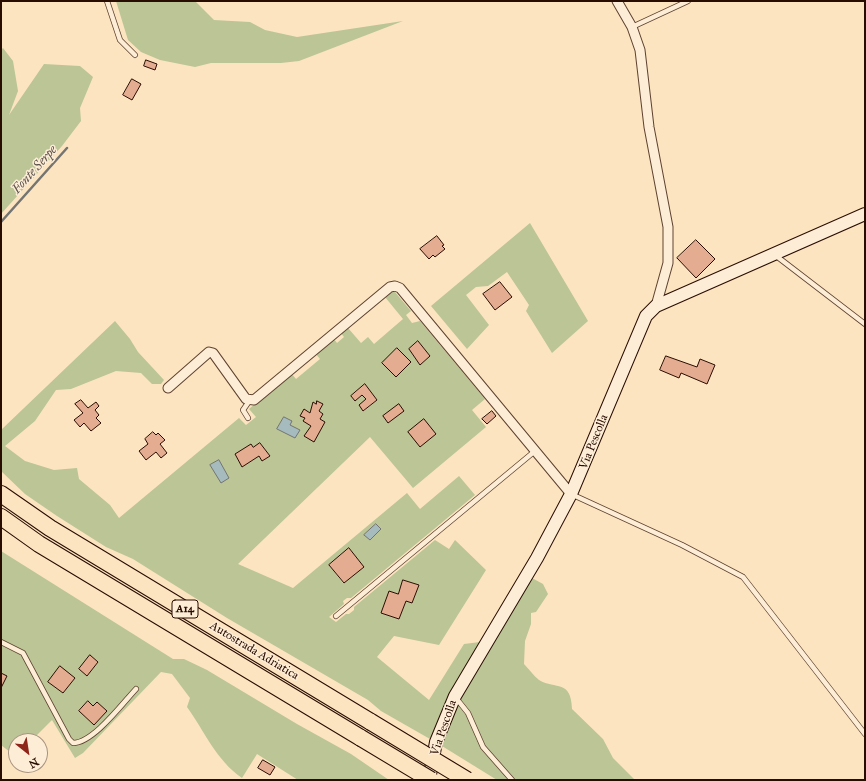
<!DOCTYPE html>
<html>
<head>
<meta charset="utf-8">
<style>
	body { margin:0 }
	#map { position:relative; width:866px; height:781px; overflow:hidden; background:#fce4c0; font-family:"IM FELL Great Primer",serif }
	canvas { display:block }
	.frame { position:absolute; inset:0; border:2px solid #290c00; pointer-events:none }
	.north { position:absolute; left:8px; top:733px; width:40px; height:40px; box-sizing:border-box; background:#fdedd6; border:1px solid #a89380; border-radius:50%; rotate:150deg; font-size:11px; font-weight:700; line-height:16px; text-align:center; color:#290c00 }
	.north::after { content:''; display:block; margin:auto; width:14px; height:18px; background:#8f2418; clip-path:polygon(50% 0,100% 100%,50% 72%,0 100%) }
</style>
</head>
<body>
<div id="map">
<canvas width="866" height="781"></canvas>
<div class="frame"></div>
<div class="north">N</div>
</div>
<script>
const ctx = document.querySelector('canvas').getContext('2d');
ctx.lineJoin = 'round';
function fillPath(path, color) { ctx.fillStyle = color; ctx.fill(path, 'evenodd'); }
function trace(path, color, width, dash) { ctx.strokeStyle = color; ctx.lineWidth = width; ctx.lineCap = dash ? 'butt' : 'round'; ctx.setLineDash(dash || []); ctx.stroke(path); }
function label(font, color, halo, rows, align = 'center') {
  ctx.font = font + ' "IM FELL Great Primer",serif'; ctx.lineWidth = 3; ctx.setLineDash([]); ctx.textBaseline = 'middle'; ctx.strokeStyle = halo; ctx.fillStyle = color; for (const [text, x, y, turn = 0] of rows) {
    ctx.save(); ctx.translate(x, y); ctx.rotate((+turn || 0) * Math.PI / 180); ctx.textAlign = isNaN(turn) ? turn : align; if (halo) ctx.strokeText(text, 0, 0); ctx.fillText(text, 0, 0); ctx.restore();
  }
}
const green = new Path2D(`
	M116,1H195L214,20L250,22L265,30L297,37L403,21L299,61L281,63H211L195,67L160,60L141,52L128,40Z
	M3,48L13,61L18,91L9,115L44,64L80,66L93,77L80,108L81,121L62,146L1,214V50Z
	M530,223L588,321L552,353L526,311L529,305L507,272L488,286L476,287L466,295L489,325L467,349L431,306Z
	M389,292H395L411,311L406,315L412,323L420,321L485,399L472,410L486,427L413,488L370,437L238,564L293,588L407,493L420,509L459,476L475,495L351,598H347L343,601L344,604L329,617L336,622L346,614H349L354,610V607L435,540L449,549L455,540L486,570L439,645L394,636L377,657L429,700L464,644L480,642L451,693L430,739L381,711L368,700L227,618L133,559L106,547L57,516L25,494L1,471V430L115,321L130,339L138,352L164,380L161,384H152L141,373L116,371L71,389L56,390L35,421L5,446L25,461L54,470L77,468L79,479L110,505L119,518L239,418L246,425L256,417L249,409L291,373L296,379L320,359L315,353L333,338L337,343L344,337L340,332ZM385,297L403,319L374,344L368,337L361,343L348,328ZM418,341L430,356L420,365L409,349ZM365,384L377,400L364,411L366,399L362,395L355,401L351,396ZM318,401L323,404L319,411L323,414L320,419L325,422L314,441L305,436L311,426L303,421L305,418L300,416L304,410L310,413L313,402L316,404ZM260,443L270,456L262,461L259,456L242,467L235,454L251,444L253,447ZM349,548L364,567L343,583L329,565ZM403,580L419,585L412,603L406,601L399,619L381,613L389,591L398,594Z
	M1,551L173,659H184L207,670L297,724L351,754L389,780H298L257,754L242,778C216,760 205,732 187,707L190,698L172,674L161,672L83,753L75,758L52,720L31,741H16L15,756L1,745ZM90,656L98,662L87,676L79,669ZM75,678L63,693L48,682ZM88,701L93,706L97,702L107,711L94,725L79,711Z
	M532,578L543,584L548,594L536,612L531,613V624L525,641L524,664C528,668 534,676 539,680C556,690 571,679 572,709L603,739L613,758L635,780H497L442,746L453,711Z`);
const water = new Path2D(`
	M284,417L292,421L290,425L300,430L295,438L277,429Z
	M219,460L229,478L221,483L210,465Z
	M376,524L381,529L370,540L364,535Z`);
const stream = new Path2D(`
	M1,222L67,148`);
const building = new Path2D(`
	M146,60L157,64L155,70L144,66Z
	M132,79L141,84L132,100L123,95Z
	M437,236L444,245L442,246L445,249L435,257L433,255L429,259L420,249Z
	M696,240L715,259L696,278L677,258Z
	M500,282L512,297L495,310L483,294Z
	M418,341L430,356L420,365L409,349Z
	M397,348L411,362L396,377L382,363Z
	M666,356L697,367L700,359L715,365L707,384L681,373L679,378L660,370Z
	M365,384L377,400L363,411L359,405L366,399L362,395L355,401L351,396Z
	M81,400L88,408L96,402L99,406L95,410L99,415L96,418L101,423L91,431L84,423L80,427L74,420L83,413L75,404Z
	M317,401L323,404L319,411L323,414L320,419L325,422L314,442L304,436L311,426L303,421L305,418L300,416L304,409L310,413L313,402L316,404Z
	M399,404L404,411L388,423L383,416Z
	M492,411L496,416L487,424L482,419Z
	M424,419L436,434L420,447L408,432Z
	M153,432L156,435L158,433L165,440L160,444L167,453L161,458L156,452L146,460L139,451L148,444L145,439Z
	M260,443L270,456L262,461L259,456L242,467L235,454L251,444L253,447Z
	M349,548L364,567L344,583L329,565Z
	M403,580L419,585L412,603L406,601L399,619L381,613L389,591L398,594Z
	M90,655L98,662L87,676L79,669Z
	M60,666L75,678L63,693L48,682Z
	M1,673L7,676L1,688Z
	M88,701L93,706L97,702L107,711L94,725L79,711Z
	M263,760L275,767L270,775L258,768Z`);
const lane = new Path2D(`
	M107,1L120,40L135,55
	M632,27L688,1
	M775,255L865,324
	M248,418L243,410L250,400
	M571,494L682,545L743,577L865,734
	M336,616L535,451
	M1,642L23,653L69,739L73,743C93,743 122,704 136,689
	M456,698L468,713L483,747L512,780`);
const street = new Path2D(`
	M617,1L632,27L640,50L649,127L668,227V263L656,306
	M168,388L209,352L213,353L246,399L254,400L390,287L395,286L400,288L571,494`);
const secondary = new Path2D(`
	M429,780L436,742L455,696L537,558L571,494L646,316L656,306L865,214`);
const highway = new Path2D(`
	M1,494L50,528L371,722
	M1,517L39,544L361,738`);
const highwayBridge = new Path2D(`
	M371,722L467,780
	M361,738L431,780`);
const shields = [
	[185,609,26]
];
const shieldNames = [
	["A14",185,609]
];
const streetNames = [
	["Via Pescolla",594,442,-68],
	["Autostrada Adriatica",254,651,31],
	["Via Pescolla",444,728,-71]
];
const waterNames = [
	["Fonte Serpe",35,170,-48]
];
fillPath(green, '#bbc596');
fillPath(water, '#a6bbbe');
trace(water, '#747572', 1);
trace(stream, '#747572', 2.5);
fillPath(building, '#e4ac91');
trace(building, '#290c00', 1);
trace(lane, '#5e4230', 6);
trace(street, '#5e4230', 11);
trace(secondary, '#290c00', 14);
trace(highway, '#290c00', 18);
trace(lane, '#fdedd6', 4.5);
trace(street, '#fdedd6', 9);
trace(secondary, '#fdedd6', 12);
trace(highway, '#fce4c0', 16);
trace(highwayBridge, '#290c00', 18, []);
trace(highwayBridge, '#fce4c0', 16);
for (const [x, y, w] of shields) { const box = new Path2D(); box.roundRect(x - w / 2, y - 9, w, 18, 3); ctx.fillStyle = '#fdedd6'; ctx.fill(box); trace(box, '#290c00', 1); }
label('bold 11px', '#290c00', null, shieldNames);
label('12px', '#290c00', '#fdedd6', streetNames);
label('italic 13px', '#5b524c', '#fdedd6', waterNames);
</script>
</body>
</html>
